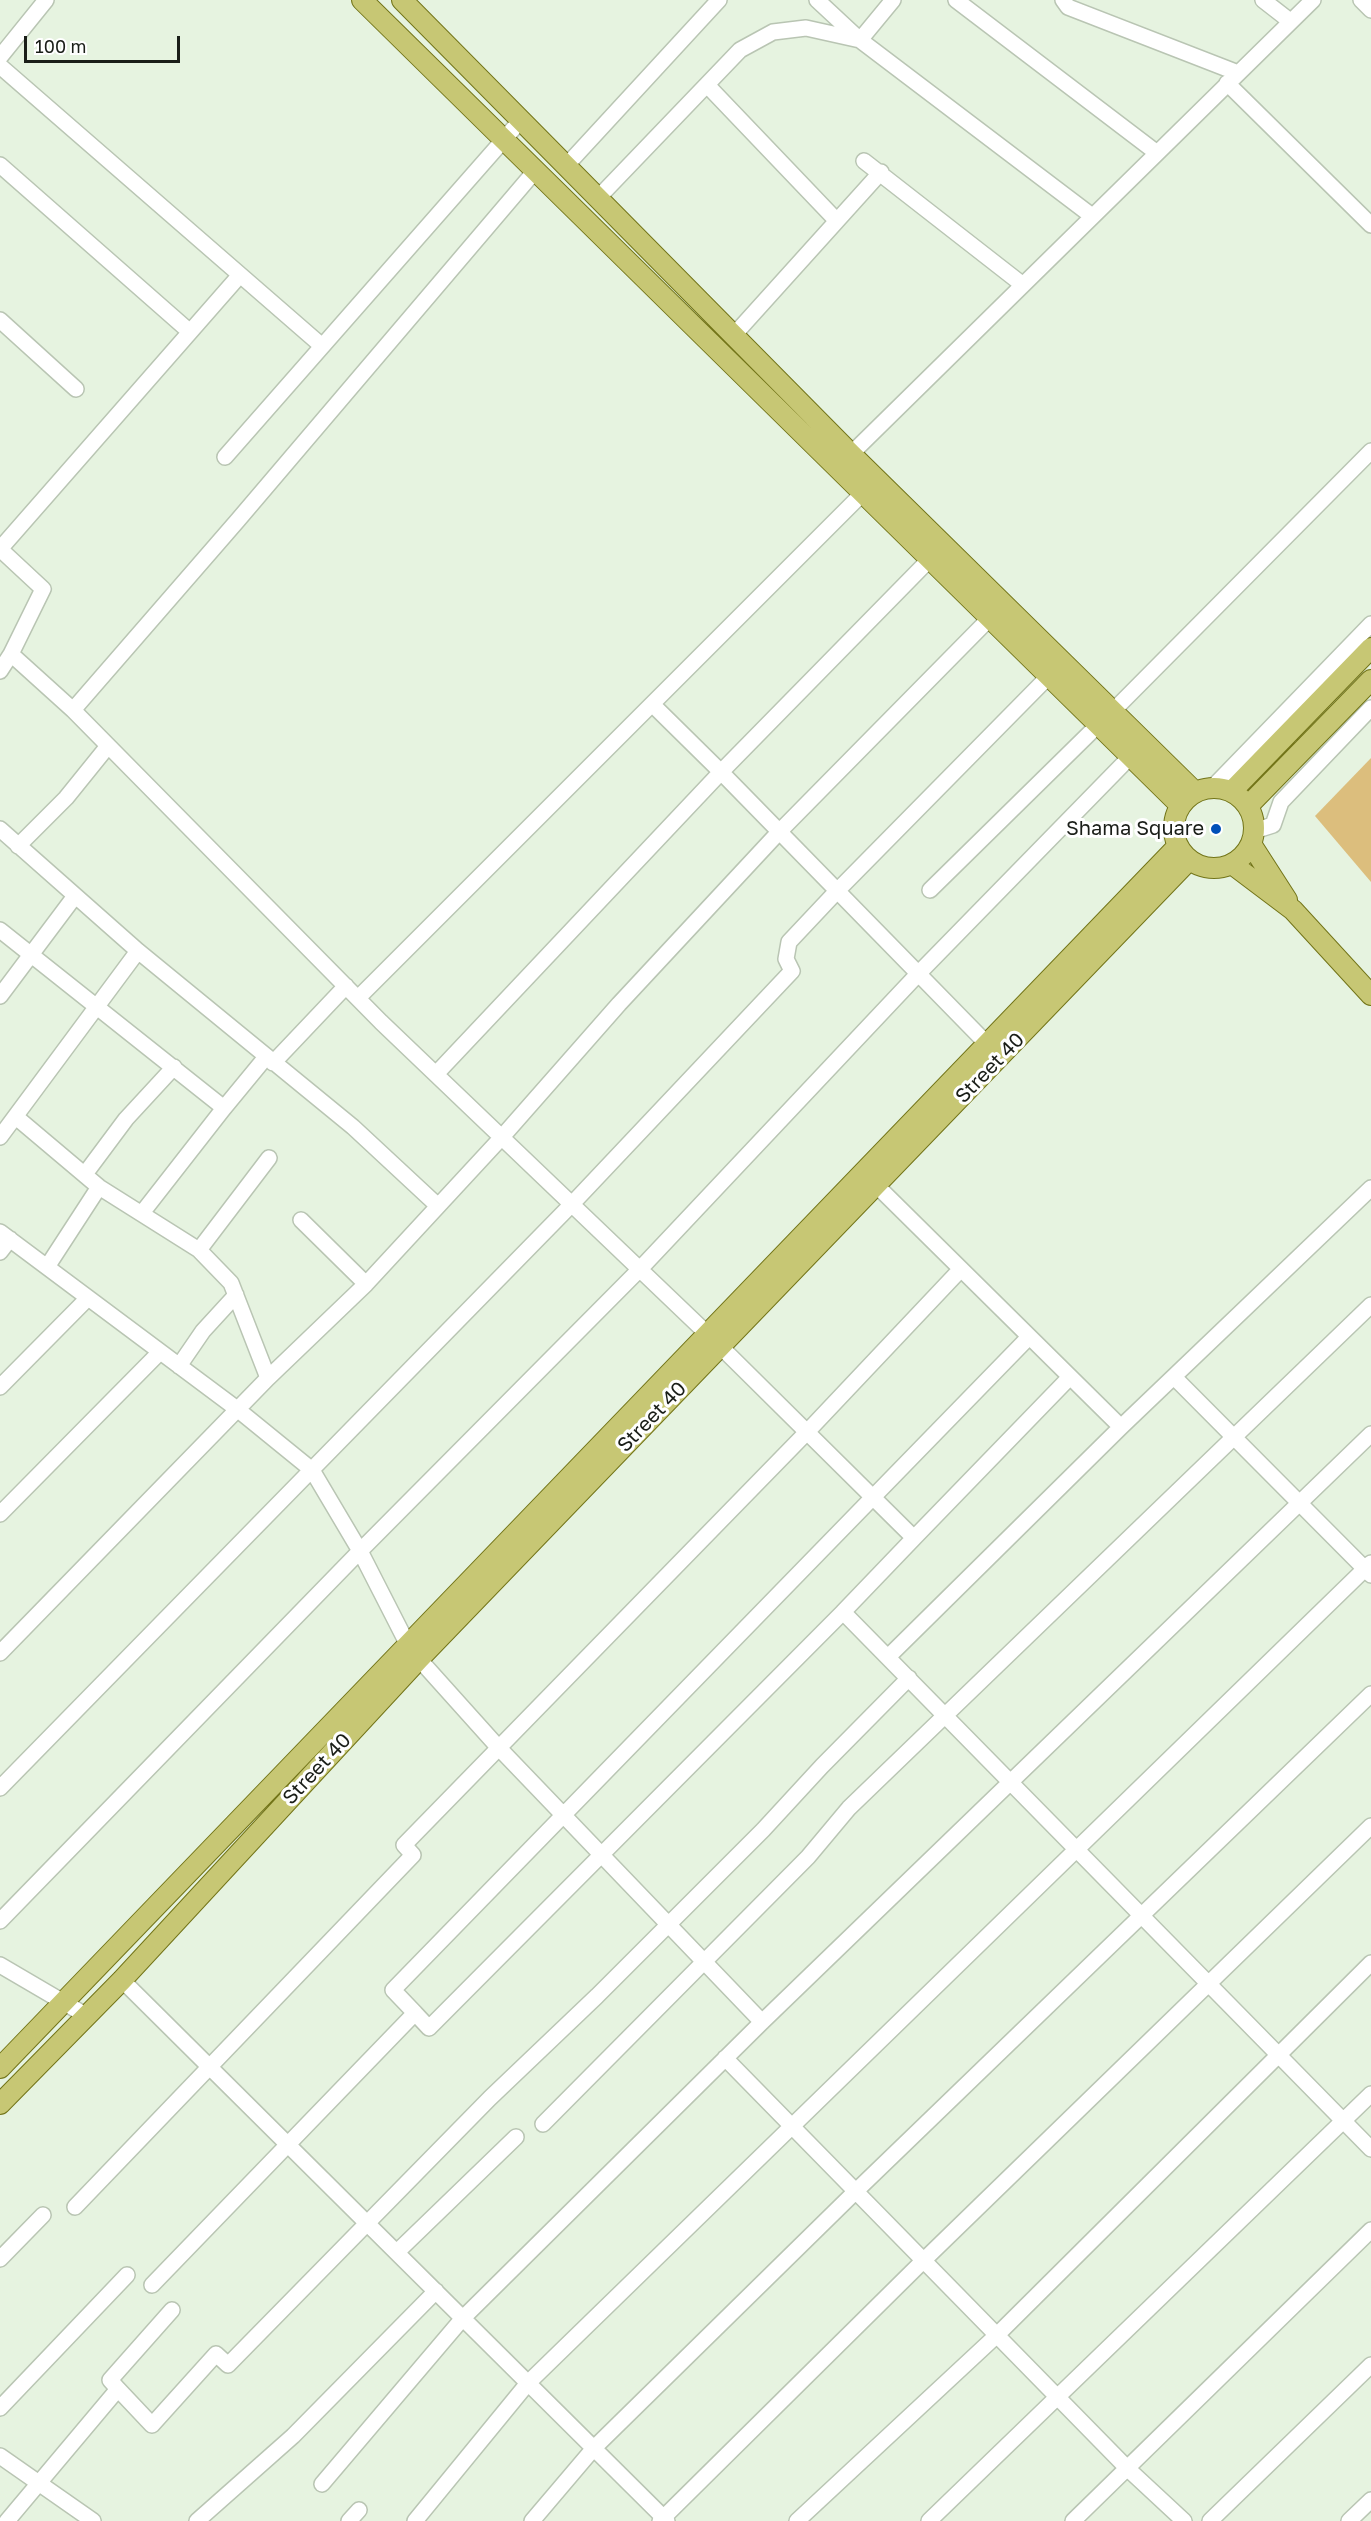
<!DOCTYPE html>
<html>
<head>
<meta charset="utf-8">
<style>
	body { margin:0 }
	#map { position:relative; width:1371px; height:2521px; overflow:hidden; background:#e6f3e0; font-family:"Golos Text",sans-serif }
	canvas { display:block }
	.scale { position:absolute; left:24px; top:36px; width:156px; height:27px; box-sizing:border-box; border:3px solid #1a1e18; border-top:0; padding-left:8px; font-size:18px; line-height:21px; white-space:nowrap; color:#1a1e18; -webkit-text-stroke:4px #fff; paint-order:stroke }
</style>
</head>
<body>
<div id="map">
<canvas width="1371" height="2521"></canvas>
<div class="scale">100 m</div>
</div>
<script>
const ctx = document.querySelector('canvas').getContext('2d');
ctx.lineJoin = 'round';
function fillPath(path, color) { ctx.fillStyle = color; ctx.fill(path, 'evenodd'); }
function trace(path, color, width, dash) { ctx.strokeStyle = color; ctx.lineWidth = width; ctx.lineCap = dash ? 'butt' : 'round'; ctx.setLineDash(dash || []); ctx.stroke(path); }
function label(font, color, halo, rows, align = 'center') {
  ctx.font = font + ' "Golos Text",sans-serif'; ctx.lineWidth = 6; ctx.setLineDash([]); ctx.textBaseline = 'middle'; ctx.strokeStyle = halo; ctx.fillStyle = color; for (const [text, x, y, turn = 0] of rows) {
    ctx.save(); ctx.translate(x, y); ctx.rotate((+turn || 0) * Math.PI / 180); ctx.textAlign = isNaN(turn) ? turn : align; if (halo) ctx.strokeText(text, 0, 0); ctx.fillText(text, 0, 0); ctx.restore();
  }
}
const green = new Path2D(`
	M1371,758V882L1315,816Z`);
const minor = new Path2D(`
	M817,0L860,40L1092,216
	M956,0L1157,153
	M1063,0L1068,7L1238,73
	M1263,0L1290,21
	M1361,0L1371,10
	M0,57L46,0
	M0,66L322,346
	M1227,83L1371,225
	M707,85L836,220
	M864,161L1023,285
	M0,165L190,332
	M566,166L719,0
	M598,198L740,50L773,32L806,28L860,40L893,0
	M0,320L76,389
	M734,335L881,172
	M851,454L1313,0
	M225,457L521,120
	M0,549L240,275
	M0,549L43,589L11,654
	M0,671L11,654L73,710L381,1022L720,1346L914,1538L843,1612L1371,2149
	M652,704L721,772L993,1050
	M73,710L238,520L535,171
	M1113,711L1371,451
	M1213,787L1371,624
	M0,829L138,951L353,1127L438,1206
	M1254,831L1273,825L1281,802L1371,708
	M18,846L66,798L108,746
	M930,890L1097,726
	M0,930L224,1108L142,1213
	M0,996L75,896
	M358,998L862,494
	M273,1063L346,986
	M436,1074L721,772L929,560
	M224,1108L266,1057
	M16,1117L99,1187L199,1250L231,1283L268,1378
	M0,1137L138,951
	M85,1174L126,1119L174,1067
	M876,1185L1121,1427
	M301,1220L366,1284
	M0,1232L237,1409L312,1470L360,1551L408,1645L419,1659L498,1747L762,2022
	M199,1250L269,1158
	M0,1252L10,1239
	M47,1267L99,1187
	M179,1366L203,1331L236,1295
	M1174,1377L1371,1575
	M0,1387L88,1298
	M0,1514L160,1352
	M914,1538L1070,1377
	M0,1653L268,1378L366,1284L502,1137L619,1004L779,832L989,619
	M888,1657L1121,1427L1371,1188
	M0,1788L571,1205L792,971L786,959L789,942L837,891L1048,677
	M0,1921L360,1551L640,1269L918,974L1129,758
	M0,1965L87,2016
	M122,1980L667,2521
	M415,2013L393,1990L1029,1337
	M725,2058L1128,2469L1184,2521
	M543,2124L808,1857L849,1808L1371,1305
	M75,2207L413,1855L404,1845L807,1432L961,1269
	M397,2252L516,2137
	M0,2259L43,2215
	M152,2285L415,2013L429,2028L843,1612
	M118,2389L110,2380L172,2310
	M0,2408L127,2275
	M0,2456L93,2521
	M322,2484L463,2318L762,2022L1371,1434
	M7,2521L118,2389L152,2425L216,2354L228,2365L490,2098L597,1996L763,1830L822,1766L909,1678
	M197,2521L293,2436L436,2291
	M349,2521L359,2510
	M415,2521L528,2383L1371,1563
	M532,2521L594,2448L856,2191L1371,1694
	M660,2521L924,2260L1371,1826
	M797,2521L997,2335L1371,1963
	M929,2521L1371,2094
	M1073,2521L1371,2230
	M1210,2521L1371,2365
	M1349,2521L1371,2500`);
const major = new Path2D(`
	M362,0L1180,805
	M402,0L851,454L1195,792
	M1174 828a40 40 0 1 1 80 0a40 40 0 1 1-80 0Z
	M1232,791L1371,648
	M1248,806L1371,680
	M1251,844L1287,900
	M1232,864L1293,910L1371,995
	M0,2068L1178,846
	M0,2104L122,1980L419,1659L1189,860`);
const markers = [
	[1216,829,6,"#004fb8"]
];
const poiNames = [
	["Shama Square",1204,829]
];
const streetNames = [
	["Street 40",990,1068,-46],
	["Street 40",652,1417,-46],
	["Street 40",317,1769,-47]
];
fillPath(green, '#dcbe7d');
trace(minor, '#b9c5b3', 18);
trace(major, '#727418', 22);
trace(minor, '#fff', 15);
trace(major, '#c7c774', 20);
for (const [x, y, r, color] of markers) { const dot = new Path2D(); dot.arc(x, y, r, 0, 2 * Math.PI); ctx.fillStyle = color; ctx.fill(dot); trace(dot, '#fff', 2); }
label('20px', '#1a1e18', '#fff', poiNames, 'right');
label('20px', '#1a1e18', '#fff', streetNames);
</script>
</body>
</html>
